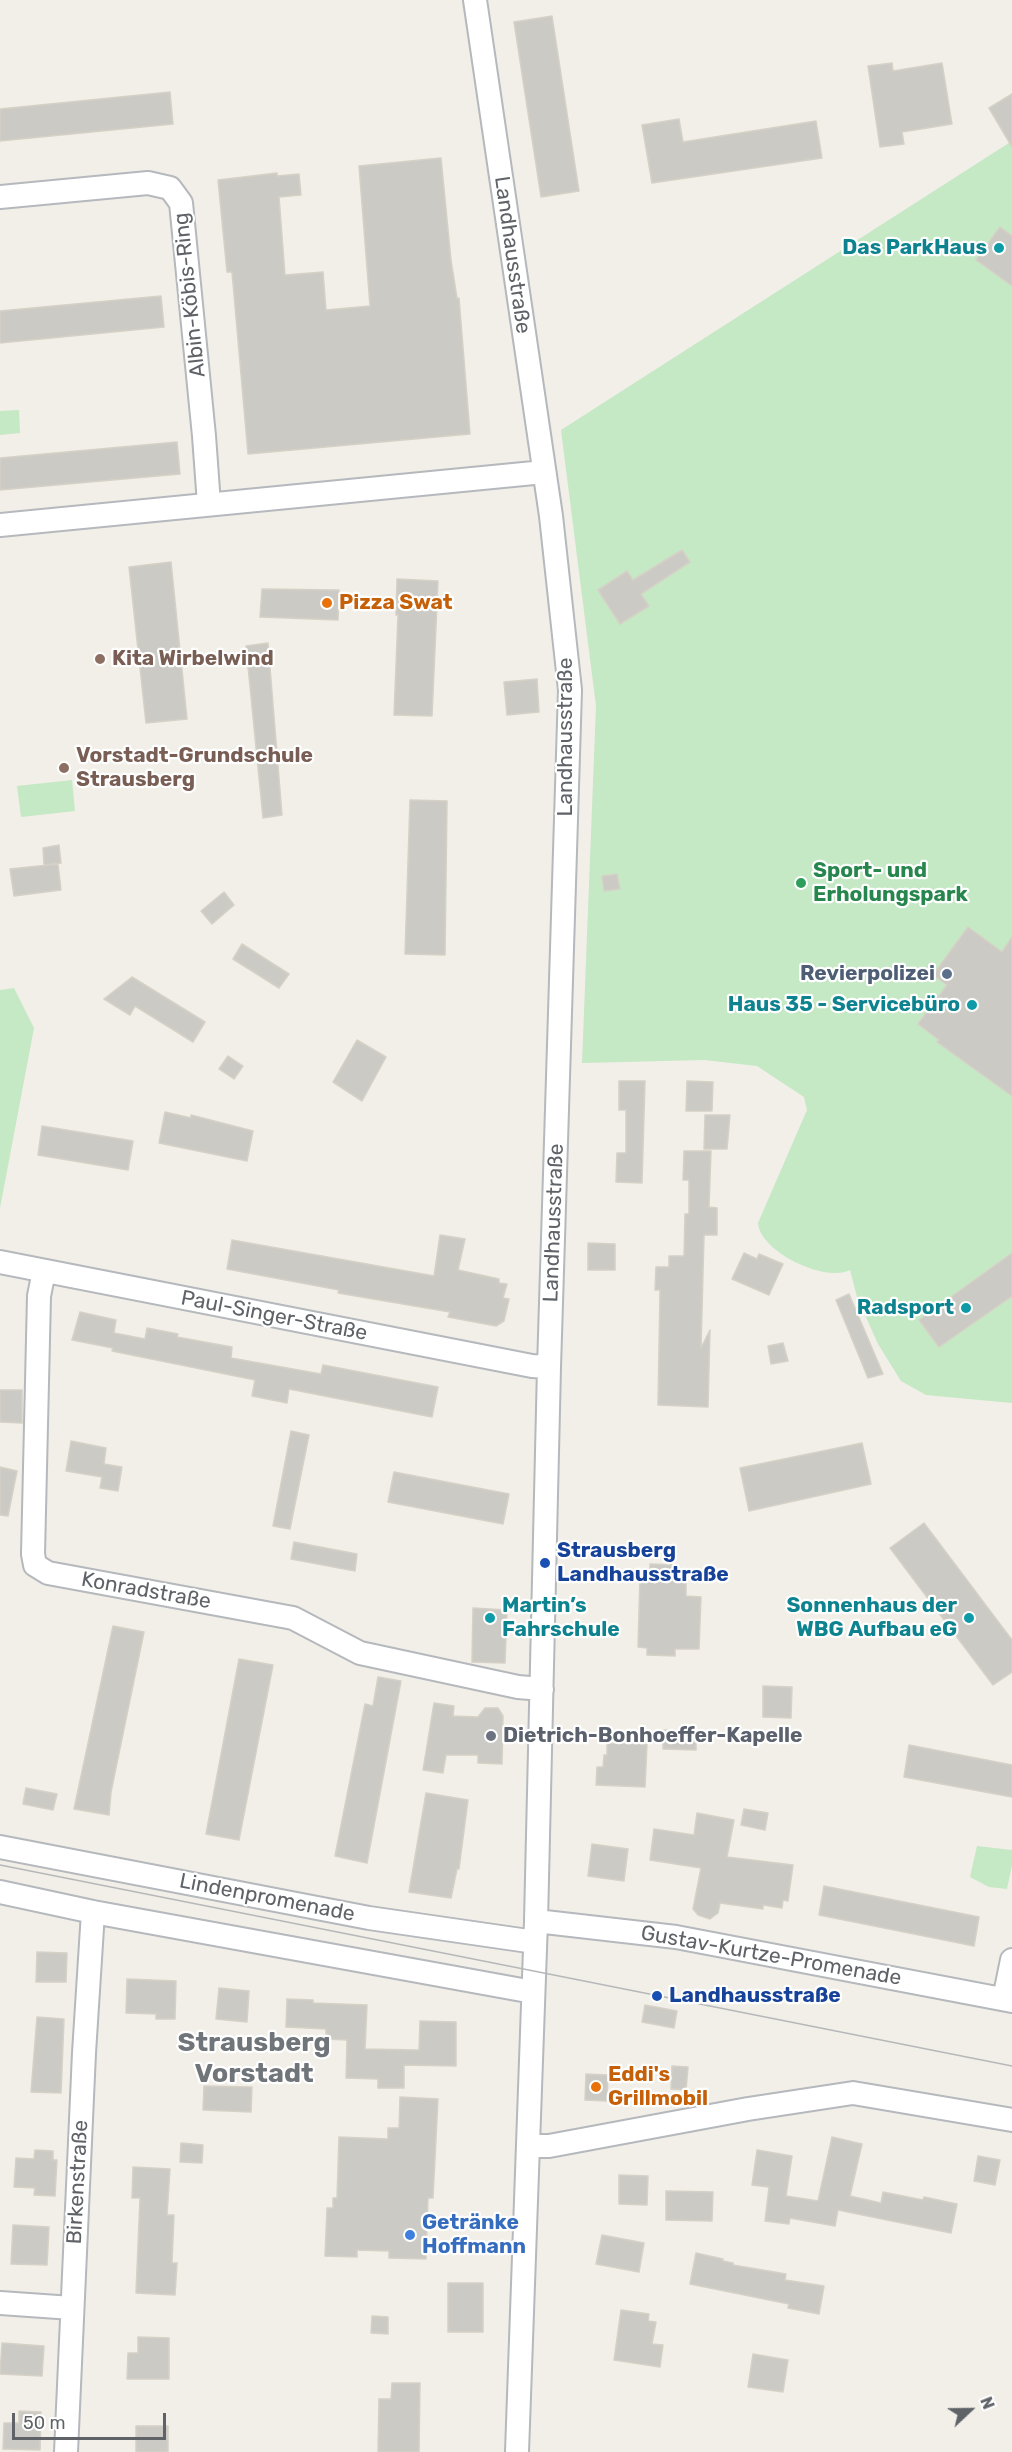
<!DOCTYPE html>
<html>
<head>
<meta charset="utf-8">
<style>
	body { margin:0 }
	#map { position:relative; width:1012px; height:2452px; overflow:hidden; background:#f1efe8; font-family:Rubik,sans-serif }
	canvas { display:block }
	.north { position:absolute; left:940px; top:2380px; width:60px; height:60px; -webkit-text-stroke:4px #fff; paint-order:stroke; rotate:68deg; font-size:16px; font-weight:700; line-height:24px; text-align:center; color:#5f6368 }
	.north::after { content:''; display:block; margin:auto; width:21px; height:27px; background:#5f6368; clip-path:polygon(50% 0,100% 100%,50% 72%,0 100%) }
	.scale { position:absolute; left:12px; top:2413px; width:154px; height:27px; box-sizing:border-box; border:3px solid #5f6368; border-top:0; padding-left:8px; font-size:18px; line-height:21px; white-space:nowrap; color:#5f6368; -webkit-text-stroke:4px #fff; paint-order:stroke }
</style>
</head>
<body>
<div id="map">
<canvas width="1012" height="2452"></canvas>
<div class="north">N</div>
<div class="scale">50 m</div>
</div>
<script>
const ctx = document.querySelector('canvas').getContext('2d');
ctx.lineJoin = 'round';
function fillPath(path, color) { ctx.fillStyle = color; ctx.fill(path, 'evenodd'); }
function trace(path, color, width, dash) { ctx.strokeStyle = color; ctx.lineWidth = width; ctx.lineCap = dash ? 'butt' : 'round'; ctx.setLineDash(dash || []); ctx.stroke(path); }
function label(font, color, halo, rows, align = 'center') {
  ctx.font = font + ' Rubik,sans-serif'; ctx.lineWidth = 4.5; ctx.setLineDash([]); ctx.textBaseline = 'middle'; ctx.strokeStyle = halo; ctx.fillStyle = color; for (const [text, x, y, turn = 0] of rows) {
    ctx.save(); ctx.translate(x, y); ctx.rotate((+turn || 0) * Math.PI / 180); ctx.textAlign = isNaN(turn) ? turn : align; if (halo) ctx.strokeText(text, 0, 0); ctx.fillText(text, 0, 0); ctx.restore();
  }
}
const green = new Path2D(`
	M1012,141V1403L926,1395L901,1381L878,1344L857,1297L850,1270C826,1283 760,1252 758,1223L807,1110L804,1097L757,1066L704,1060L582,1063L596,706L561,430Z
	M19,410L20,433L0,435V411Z
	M72,780L75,811L21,817L17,786Z
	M14,988L34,1028L0,1208V990Z
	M977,1846L1012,1850V1865L1007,1889L989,1887L970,1877Z`);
const building = new Path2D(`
	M552,16L579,191L541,197L514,22Z
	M892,63L893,71L942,63L952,124L902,132L904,144L880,147L868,66Z
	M170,92L173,124L0,141V109Z
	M1012,94V147L989,108Z
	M679,119L683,142L816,121L822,158L652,183L642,125Z
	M441,158L451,260L457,298H459L470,434L248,454L232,272H227L218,180L277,173V176L299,174L301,195L279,197L285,275L323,272L326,310L370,306L359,166Z
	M1000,227L1012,236V286L976,260Z
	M161,296L164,327L0,343V311Z
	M177,442L180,474L0,490V458Z
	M682,550L690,562L641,594L649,606L620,624L598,590L627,571L633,580Z
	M171,562L187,719L146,723L129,567Z
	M397,579L438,581L432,716L394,715L398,615H396Z
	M262,589L339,590L338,620L260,617Z
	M268,643L282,815L263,818L246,646Z
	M537,679L539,712L507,715L504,682Z
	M410,800L447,801L445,955L405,954Z
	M59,845L61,863L44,865L43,848Z
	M58,864L61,890L14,896L10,869Z
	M617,874L620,889L604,891L602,876Z
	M224,892L234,905L212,924L201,911Z
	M968,927L1002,952L1012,937V1096L937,1042L939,1040L918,1024L947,985L933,975Z
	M242,944L289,974L279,988L233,959Z
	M132,977L205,1022L193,1042L135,1006L130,1015L104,999Z
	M357,1040L386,1057L362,1101L333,1082Z
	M228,1056L243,1066L234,1079L219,1069Z
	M619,1081H645L642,1183L616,1182L617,1153H626V1110H619Z
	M687,1081L713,1082L712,1111H686Z
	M165,1112L191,1118V1115L253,1131L247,1161L159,1143Z
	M705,1115H730L727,1149H704Z
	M42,1126L133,1141L128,1170L38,1155Z
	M684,1151H711L709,1207L717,1208V1235H704L701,1348L710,1330L708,1407L658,1405L660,1290H655L656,1267H669V1256H684L685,1214H689V1180H683Z
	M440,1235L465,1239L458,1270L499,1279V1283L507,1284L503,1298L509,1299L504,1321L496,1326L448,1317L450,1312L338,1293L339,1290L227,1269L232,1240L434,1276Z
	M588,1243L615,1244V1270H588Z
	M744,1253L757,1259L759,1254L783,1264L769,1295L732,1279Z
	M1012,1253V1296L939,1347L919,1320Z
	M849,1294L883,1374L868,1378L836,1300Z
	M80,1312L116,1320L114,1333L145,1339L147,1328L178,1334L177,1337L232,1347L231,1358L321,1374L323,1365L438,1387L432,1417L289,1389L287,1403L252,1396L255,1380L112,1351L113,1348L72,1340Z
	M783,1343L788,1361L771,1364L768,1346Z
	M0,1390H22V1423L0,1422Z
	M291,1431L309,1435L290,1529L273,1526Z
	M71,1441L106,1448L104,1464L122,1467L118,1491L100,1488L102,1477L66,1471Z
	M862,1443L871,1484L749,1511L740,1468Z
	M0,1467L17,1471L8,1516L0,1515Z
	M394,1472L509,1494L503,1524L388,1502Z
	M924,1523L1012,1640V1672L993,1685L890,1548Z
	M294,1542L357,1554L355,1571L291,1559Z
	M650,1564L678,1565L677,1577H686V1596L701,1597L699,1649H675V1656L647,1655V1648L638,1647L640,1576H650Z
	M473,1608L507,1610L505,1663L472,1662Z
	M113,1626L144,1632L111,1792L109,1815L74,1809Z
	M239,1659L273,1665L239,1840L206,1834Z
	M378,1677L401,1681L367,1863L335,1856L365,1704L373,1706Z
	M763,1686L792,1687L791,1718L763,1717Z
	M434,1703L454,1706L453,1716L478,1717L485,1708H498L503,1716L502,1764L478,1763V1755H446L443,1773L423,1770Z
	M663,1730L696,1731V1750L663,1749Z
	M607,1743L647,1744L645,1787L596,1785L597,1767H603L604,1755H607Z
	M909,1745L1012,1765V1797L904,1777Z
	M26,1788L57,1794L53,1810L23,1804Z
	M426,1793L468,1800L459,1869H457L451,1898L409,1892Z
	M744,1809L768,1813L765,1830L741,1825Z
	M697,1813L734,1820L727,1857L793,1865L788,1901L783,1900L782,1908L763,1905V1909L720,1903L718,1913L710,1919L698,1915L693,1909L701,1868L650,1860L654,1829L694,1835Z
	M592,1844L628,1849L624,1881L588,1876Z
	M824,1886L979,1917L974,1946L819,1915Z
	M37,1952L67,1953L66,1982H36Z
	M127,1979L176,1981L175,2019H156V2014L126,2013Z
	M219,1988L249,1991L247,2022L216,2019Z
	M287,1999L313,2000V2003L367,2005L365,2049L419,2050L420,2021L456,2022V2066L404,2065V2088H378V2079L346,2078L347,2040L326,2039V2029L286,2027Z
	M645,2005L677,2011L674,2028L642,2022Z
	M37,2017L64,2019L61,2093L31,2092Z
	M672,2066L688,2067L686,2090L671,2089Z
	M586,2074L608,2075L607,2101L585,2100Z
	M204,2086L252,2087L251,2112L203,2110Z
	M400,2097L438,2099L433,2198H428L426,2259L389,2258V2251L357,2250V2257L325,2256L327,2208H333V2198H337L339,2137L388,2139V2128H399Z
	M832,2137L862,2144L850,2196L881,2203L883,2192L923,2200L924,2197L957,2204L951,2233L838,2210L835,2226L790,2218L789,2224L765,2221L769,2187L752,2185L757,2150L792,2156L786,2196L818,2201Z
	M181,2143L203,2145L202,2163L180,2162Z
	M35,2150L53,2151V2160H57L55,2196L34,2195L35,2188L14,2187L16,2158L34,2159Z
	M978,2156L1000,2160L995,2185L974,2181Z
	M133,2167L170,2169L167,2215H174L172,2263H177L175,2295L136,2293L140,2198H132Z
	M619,2175L648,2176L647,2205L619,2204Z
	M666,2191L713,2192L712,2221L666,2220Z
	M13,2225L49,2227L47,2265L11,2264Z
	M602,2235L644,2243L639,2272L596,2264Z
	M696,2253L723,2259V2261L733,2263V2265L786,2274L785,2280L824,2286L819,2314L788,2308L789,2304L690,2284Z
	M448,2283H483V2332H448Z
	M621,2310L649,2314L648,2321L656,2322L652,2344L663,2345L660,2367L614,2360Z
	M372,2316L388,2317V2334L371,2333Z
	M138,2337L169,2338V2379H127L128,2353H138Z
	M2,2343L44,2346L42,2376L0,2374Z
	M753,2354L788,2360L783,2392L748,2387Z
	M392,2383H420L419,2452H378L379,2399H391Z
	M19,2411L41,2412L40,2450L3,2449L4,2423H19Z
	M136,2426H168V2452H136Z`);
const minor = new Path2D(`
	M475,0L551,516L570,690L549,1367L536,1921L517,2452
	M0,197L148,183L170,188L181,203L204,436L209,504
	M0,525L544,472
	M0,1262L532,1366L549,1367
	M44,1271L39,1296L33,1554L35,1565L48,1573L293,1618L360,1653L518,1687L542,1689
	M0,1847L369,1918L535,1942
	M0,1892L93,1912L533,1992
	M536,1921L676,1937L1012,2001
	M1004,1999L1012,1960
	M528,2146H549L748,2109L853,2093L1012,2120
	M0,2303L72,2308
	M66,2452L84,2053L93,1912`);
const tram = new Path2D(`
	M0,1865L1012,2066`);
const markers = [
	[999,248,6,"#0f9aa8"],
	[327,603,6,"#e8710a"],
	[100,659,6,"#8d6e63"],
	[64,768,6,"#8d6e63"],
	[801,883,6,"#2e9e5b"],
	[947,974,6,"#5c6f8a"],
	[972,1005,6,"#0f9aa8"],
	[966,1308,6,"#0f9aa8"],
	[545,1563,6,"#1a4fb4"],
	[490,1618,6,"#0f9aa8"],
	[969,1618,6,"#0f9aa8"],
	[491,1736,6,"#6b7280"],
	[657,1996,6,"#1a4fb4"],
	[596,2087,6,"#e8710a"],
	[410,2235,6,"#3f7fe0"]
];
const cultureNames = [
	["Das ParkHaus",987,248],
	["Haus 35 - Servicebüro",960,1005],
	["Radsport",954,1308],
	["Martin’s",502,1606,"left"],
	["Fahrschule",502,1630,"left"],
	["Sonnenhaus der",957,1606],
	["WBG Aufbau eG",957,1630]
];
const streetNames = [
	["Landhausstraße",512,255,82],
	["Albin-Köbis-Ring",190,295,-96],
	["Landhausstraße",566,737,-90],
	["Landhausstraße",554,1223,-88],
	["Paul-Singer-Straße",274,1316,11],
	["Konradstraße",146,1591,10],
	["Lindenpromenade",267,1898,11],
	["Gustav-Kurtze-Promenade",771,1956,10],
	["Birkenstraße",78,2182,-87]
];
const foodNames = [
	["Pizza Swat",339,603],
	["Eddi's",608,2075],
	["Grillmobil",608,2099]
];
const educationNames = [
	["Kita Wirbelwind",112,659],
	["Vorstadt-Grundschule",76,756],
	["Strausberg",76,780]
];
const leisureNames = [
	["Sport- und",813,871],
	["Erholungspark",813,895]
];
const serviceNames = [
	["Revierpolizei",935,974]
];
const transitNames = [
	["Strausberg",557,1551],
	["Landhausstraße",557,1575],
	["Landhausstraße",669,1996]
];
const worshipNames = [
	["Dietrich-Bonhoeffer-Kapelle",503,1736]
];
const shopNames = [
	["Getränke",422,2223],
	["Hoffmann",422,2247]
];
const districtNames = [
	["Strausberg",254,2043],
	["Vorstadt",254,2074]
];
fillPath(green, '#c5e8c5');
fillPath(building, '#cccac5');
trace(building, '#d6d1c6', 1.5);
trace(minor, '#b5b8bc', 26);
trace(minor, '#fff', 22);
trace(tram, '#b6b7b8', 1.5);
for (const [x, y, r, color] of markers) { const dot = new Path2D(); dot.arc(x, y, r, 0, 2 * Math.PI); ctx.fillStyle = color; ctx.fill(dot); trace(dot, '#fff', 2); }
label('bold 21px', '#0d838f', '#fff', cultureNames, 'right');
label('21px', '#5f6368', '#fff', streetNames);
label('bold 21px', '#c56008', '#fff', foodNames, 'left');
label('bold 21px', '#785e54', '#fff', educationNames, 'left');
label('bold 21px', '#27864d', '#fff', leisureNames, 'left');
label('bold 21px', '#4e5e75', '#fff', serviceNames, 'right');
label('bold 21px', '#164399', '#fff', transitNames, 'left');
label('bold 21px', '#5b616d', '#fff', worshipNames, 'left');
label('bold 21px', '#366cbe', '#fff', shopNames, 'left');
label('bold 27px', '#70757a', '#fff', districtNames);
</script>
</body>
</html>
